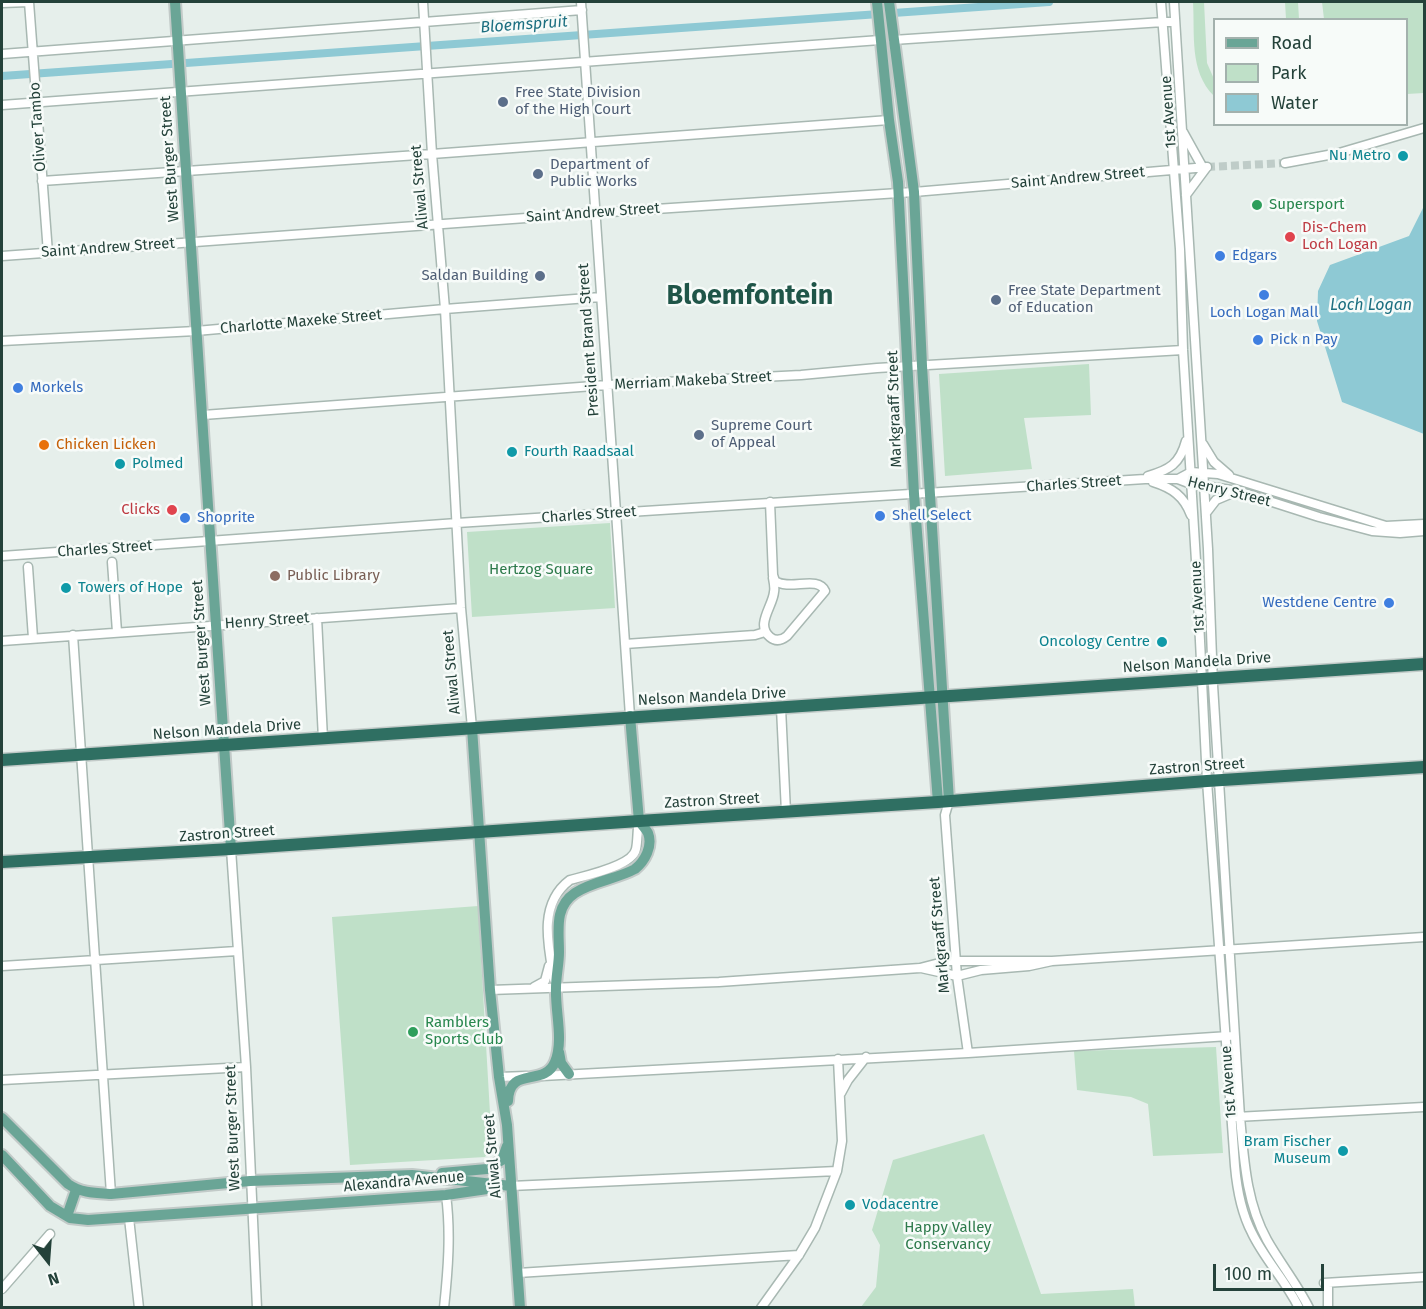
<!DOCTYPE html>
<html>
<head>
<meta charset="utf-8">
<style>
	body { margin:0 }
	#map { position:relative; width:1426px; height:1309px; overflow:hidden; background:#e6efeb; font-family:"Fira Sans",sans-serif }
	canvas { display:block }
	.frame { position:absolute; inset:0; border:3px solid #24423a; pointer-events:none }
	.legend { position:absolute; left:1213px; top:18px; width:195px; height:108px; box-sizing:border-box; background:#f7fbf9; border:2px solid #a3b1ad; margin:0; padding:8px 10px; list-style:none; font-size:18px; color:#24423a }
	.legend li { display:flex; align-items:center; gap:12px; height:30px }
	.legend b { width:30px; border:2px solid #a3b1ad }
	.north { position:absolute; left:18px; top:1231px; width:60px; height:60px; -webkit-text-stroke:4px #f7fbf9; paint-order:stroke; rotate:163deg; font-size:16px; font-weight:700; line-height:24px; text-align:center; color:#24423a }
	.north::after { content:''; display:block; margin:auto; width:21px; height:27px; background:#24423a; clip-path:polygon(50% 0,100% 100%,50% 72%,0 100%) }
	.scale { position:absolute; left:1213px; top:1264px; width:111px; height:27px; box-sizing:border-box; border:3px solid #24423a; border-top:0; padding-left:8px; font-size:18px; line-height:21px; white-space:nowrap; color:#24423a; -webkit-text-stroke:4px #f7fbf9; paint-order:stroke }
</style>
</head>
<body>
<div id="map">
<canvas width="1426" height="1309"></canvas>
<div class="frame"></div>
<ul class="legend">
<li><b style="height:8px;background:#6aa596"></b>Road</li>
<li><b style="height:16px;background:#bfe0c8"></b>Park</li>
<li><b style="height:16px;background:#8ec9d4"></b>Water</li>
</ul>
<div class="north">N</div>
<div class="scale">100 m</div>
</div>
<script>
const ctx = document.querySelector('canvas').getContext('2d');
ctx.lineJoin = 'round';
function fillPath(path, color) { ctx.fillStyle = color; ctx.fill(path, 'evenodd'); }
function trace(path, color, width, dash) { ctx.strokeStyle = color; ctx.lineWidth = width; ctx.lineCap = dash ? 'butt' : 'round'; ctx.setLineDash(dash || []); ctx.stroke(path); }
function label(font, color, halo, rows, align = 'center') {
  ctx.font = font + ' "Fira Sans",sans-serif'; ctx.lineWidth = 5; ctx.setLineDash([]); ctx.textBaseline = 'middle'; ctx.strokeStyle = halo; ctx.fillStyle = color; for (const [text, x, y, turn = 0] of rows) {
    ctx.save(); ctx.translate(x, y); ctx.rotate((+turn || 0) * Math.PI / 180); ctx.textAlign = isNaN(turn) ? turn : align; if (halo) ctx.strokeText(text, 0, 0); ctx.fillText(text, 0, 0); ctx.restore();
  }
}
const green = new Path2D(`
	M1193,2H1204L1207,63L1214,79V96C1189,71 1195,35 1193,2Z
	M1285,2H1298L1299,19H1286Z
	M1322,2H1424V93L1407,94L1406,20L1324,19Z
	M1089,364L1091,415L1024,418L1032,469L945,476L939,374Z
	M610,523L615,608L472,617L467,532Z
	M478,906L492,1148L485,1157L350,1165L332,917Z
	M1216,1047L1223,1153L1153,1156L1148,1104L1131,1097L1077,1090L1074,1051Z
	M984,1134L1041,1294L1133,1289L1135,1307H861L876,1287L880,1245L872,1230L893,1160Z`);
const water = new Path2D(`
	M1424,206V434L1342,402L1317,321L1318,291L1330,265L1409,236Z`);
const canal = new Path2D(`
	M2,76L1049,2`);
const minorTunnel = new Path2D(`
	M1207,167L1285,163`);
const minor = new Path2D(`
	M29,2L48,253
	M423,2L432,154L445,309L461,608L472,728
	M581,2L630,716
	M1161,2L1180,249L1183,350L1196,561L1207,781L1235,1166C1237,1189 1241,1212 1252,1233C1265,1260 1286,1281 1299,1308
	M1174,2L1208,549L1213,685L1240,1117C1244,1159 1246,1202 1267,1240C1280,1263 1297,1284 1309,1308
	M2,3L29,2
	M893,40L1163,22H1175
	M2,54L582,10
	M2,105L880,40
	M1183,132L1203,168
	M1285,163L1339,153L1424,128
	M42,181L432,154L889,120
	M1186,195L1206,168
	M2,256L595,213L914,192L1207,167
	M2,341L196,331L445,309L601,297
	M203,415L607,385L801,375L877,368L1183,350
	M1203,444L1214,462L1229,475
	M1148,476C1169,470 1180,464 1186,441
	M1178,479L1191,472L1218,474L1386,526L1424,524
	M1153,482C1172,488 1184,496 1191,515
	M770,502L773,575L775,581C790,591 818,575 825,591L787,636C782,640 776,642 770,637C755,625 773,606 774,592C775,588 774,583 773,578
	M1206,513L1216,500L1235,492
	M2,556L457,523L1145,479H1178L1191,484L1238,491L1319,517L1372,531L1400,533L1424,531
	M112,562L117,632
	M28,567L33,638
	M317,618L323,739
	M73,635L111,1194
	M2,641L461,608
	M625,644L755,635L765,632
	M781,708L786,812
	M949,801L945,815L957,976L968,1053
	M231,849L246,1067L257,1308
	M2,966L237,951
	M921,968L957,976L981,970L1029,966L1052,961L1424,937
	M554,979C548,945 538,904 570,880C585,876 633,866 636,849C638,840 637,830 639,821
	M534,987L545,981L549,966
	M490,990L719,982L920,968L947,961H1052
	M542,1076L968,1053L1229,1036
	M499,1077L526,1076
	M2,1080L246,1067
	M841,1093L848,1080L866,1057
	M1236,1117L1424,1107
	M511,1186L837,1171
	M129,1218L139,1308
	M518,1273L799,1255
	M1324,1283L1424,1277
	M2,1289L50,1234
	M444,1308C448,1270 451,1233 446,1195
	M761,1308L799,1255L815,1228L837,1171L842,1141L838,1059
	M1328,1308V1283`);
const major = new Path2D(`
	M175,2C192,284 213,567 231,849
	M877,2L889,120L898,182L914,494L938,802
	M889,2L914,192L922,366L949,801
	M472,728L490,990L499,1077L507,1125L520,1308
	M559,1052L561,1063L569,1074
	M508,1101C509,1065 544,1088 555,1062C564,1040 555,1012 556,988C556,976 559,964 559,952C559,930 554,907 575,893C593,881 617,879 635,869C645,861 653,846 648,833C646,829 641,824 639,821L630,716
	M2,1118L68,1184C81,1193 95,1193 111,1194L250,1181L412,1175L511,1186
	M2,1155L50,1206L70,1218L88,1220L446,1195L494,1188
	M442,1173L487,1169L502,1160L507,1146
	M67,1216L76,1190`);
const highway = new Path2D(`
	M2,760L1424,664
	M2,862L231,849L639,821L938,802L1207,781L1424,767`);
const markers = [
	[503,102,6,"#5c6f8a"],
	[1403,156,6,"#0f9aa8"],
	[538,174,6,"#5c6f8a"],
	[1257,205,6,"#2e9e5b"],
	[1290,237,6,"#e0444e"],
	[1220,256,6,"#3f7fe0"],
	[540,276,6,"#5c6f8a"],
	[1264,295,6,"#3f7fe0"],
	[996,300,6,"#5c6f8a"],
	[1258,340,6,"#3f7fe0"],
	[18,388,6,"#3f7fe0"],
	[699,435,6,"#5c6f8a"],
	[44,445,6,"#e8710a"],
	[512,452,6,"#0f9aa8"],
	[120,464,6,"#0f9aa8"],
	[172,510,6,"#e0444e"],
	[880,516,6,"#3f7fe0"],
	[185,518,6,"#3f7fe0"],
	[275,576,6,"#8d6e63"],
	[66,588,6,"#0f9aa8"],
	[1389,603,6,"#3f7fe0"],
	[1162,642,6,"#0f9aa8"],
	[413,1032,6,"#2e9e5b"],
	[1343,1151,6,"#0f9aa8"],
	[850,1205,6,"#0f9aa8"]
];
const serviceNames = [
	["Free State Division",515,93],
	["of the High Court",515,110],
	["Department of",550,165],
	["Public Works",550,182],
	["Saldan Building",528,276,"right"],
	["Free State Department",1008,291],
	["of Education",1008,308],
	["Supreme Court",711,426],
	["of Appeal",711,443]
];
const streetNames = [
	["1st Avenue",1169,112,-94],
	["Oliver Tambo",38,127,-94],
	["West Burger Street",170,159,-94],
	["Saint Andrew Street",1078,178,-5],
	["Aliwal Street",420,187,-95],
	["Saint Andrew Street",593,213,-4],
	["Saint Andrew Street",108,248,-4],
	["Charlotte Maxeke Street",301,322,-5],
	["President Brand Street",589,340,-94],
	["Merriam Makeba Street",693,381,-3],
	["Markgraaff Street",895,409,-92],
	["Charles Street",1074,484,-4],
	["Henry Street",1229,492,14],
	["Charles Street",589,515,-4],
	["Charles Street",105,549,-4],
	["1st Avenue",1198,597,-93],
	["Henry Street",267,621,-4],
	["West Burger Street",202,643,-94],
	["Nelson Mandela Drive",1197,663,-4],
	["Aliwal Street",452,672,-95],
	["Nelson Mandela Drive",712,697,-3],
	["Nelson Mandela Drive",227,730,-4],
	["Zastron Street",1197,767,-4],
	["Zastron Street",712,801,-3],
	["Zastron Street",227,834,-4],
	["Markgraaff Street",940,935,-95],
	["1st Avenue",1229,1082,-94],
	["West Burger Street",233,1128,-92],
	["Aliwal Street",493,1156,-95],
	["Alexandra Avenue",404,1182,-5]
];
const cultureNames = [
	["Nu Metro",1391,156,"right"],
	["Fourth Raadsaal",524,452],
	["Polmed",132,464],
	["Towers of Hope",78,588],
	["Oncology Centre",1150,642,"right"],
	["Bram Fischer",1331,1142,"right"],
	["Museum",1331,1159,"right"],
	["Vodacentre",862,1205]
];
const leisureNames = [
	["Supersport",1269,205],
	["Ramblers",425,1023],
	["Sports Club",425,1040]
];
const healthNames = [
	["Dis-Chem",1302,228],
	["Loch Logan",1302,245],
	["Clicks",160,510,"right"]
];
const shopNames = [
	["Edgars",1232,256],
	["Loch Logan Mall",1264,313,"center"],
	["Pick n Pay",1270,340],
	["Morkels",30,388],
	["Shell Select",892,516],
	["Shoprite",197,518],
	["Westdene Centre",1377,603,"right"]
];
const foodNames = [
	["Chicken Licken",56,445]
];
const parkNames = [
	["Hertzog Square",541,570],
	["Happy Valley",948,1228],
	["Conservancy",948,1245]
];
const educationNames = [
	["Public Library",287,576]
];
const waterNames = [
	["Bloemspruit",524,25,-4],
	["Loch Logan",1371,306]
];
const townNames = [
	["Bloemfontein",750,296]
];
fillPath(green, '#bfe0c8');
fillPath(water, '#8ec9d4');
trace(canal, '#8ec9d4', 8);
trace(minorTunnel, '#bfccc8', 8, [8, 4]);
trace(minor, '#a8b8b2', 11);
trace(major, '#c2cac8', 14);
trace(highway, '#c2cac8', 15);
trace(minor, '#fff', 8);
trace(major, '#6aa596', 10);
trace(highway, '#2f6f62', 12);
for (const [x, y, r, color] of markers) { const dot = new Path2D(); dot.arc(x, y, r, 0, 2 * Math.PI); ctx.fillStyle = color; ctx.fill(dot); trace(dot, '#f7fbf9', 2); }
label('15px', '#4e5e75', '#f7fbf9', serviceNames, 'left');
label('15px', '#24423a', '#f7fbf9', streetNames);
label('15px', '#0d838f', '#f7fbf9', cultureNames, 'left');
label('15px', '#27864d', '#f7fbf9', leisureNames, 'left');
label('15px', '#be3a42', '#f7fbf9', healthNames, 'left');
label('15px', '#366cbe', '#f7fbf9', shopNames, 'left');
label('15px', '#c56008', '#f7fbf9', foodNames, 'left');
label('15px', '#2d7a4b', '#f7fbf9', parkNames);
label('15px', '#785e54', '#f7fbf9', educationNames, 'left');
label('italic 16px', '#1c6f80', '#f7fbf9', waterNames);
label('bold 27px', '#1f5548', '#f7fbf9', townNames);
</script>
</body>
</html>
